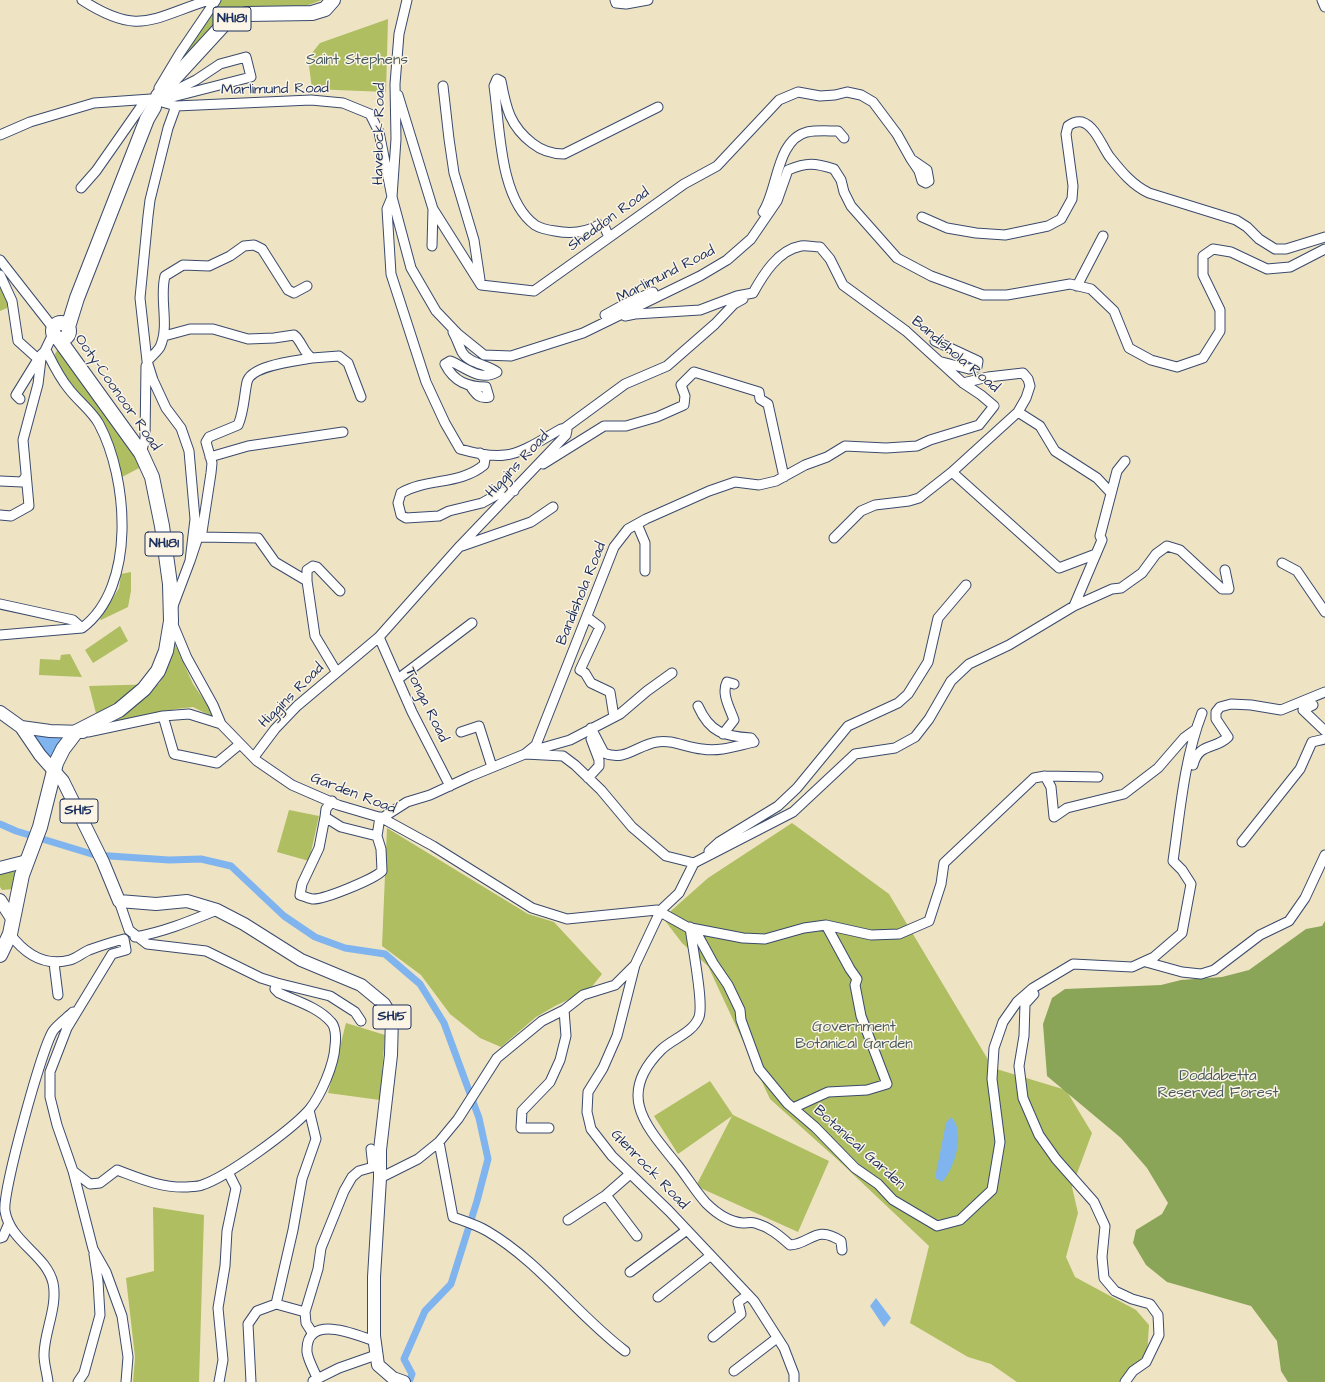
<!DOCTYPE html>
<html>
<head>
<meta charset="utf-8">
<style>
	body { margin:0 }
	canvas { display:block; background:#eee3c3 }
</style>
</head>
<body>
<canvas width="1325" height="1382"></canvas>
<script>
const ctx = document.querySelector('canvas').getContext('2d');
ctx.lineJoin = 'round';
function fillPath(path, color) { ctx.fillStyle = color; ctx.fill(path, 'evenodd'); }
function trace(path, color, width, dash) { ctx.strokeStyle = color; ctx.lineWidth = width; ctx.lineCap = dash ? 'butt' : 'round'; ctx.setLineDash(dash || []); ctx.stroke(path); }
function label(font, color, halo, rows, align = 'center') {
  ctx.font = font + ' "Architects Daughter",sans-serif'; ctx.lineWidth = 3; ctx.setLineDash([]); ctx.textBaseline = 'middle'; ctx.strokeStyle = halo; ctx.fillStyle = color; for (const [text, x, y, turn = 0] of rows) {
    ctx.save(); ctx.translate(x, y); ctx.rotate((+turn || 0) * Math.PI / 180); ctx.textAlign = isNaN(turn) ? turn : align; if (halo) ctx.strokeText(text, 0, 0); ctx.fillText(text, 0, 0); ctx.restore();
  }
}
const green = new Path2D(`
	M219,0H322L306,6L239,10L175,67Z
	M388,19L386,92L312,89L308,58L320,43Z
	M0,286L7,301V308L0,311V313Z
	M58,349L145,465L122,477L114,450L56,363L55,354Z
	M131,572V591L128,607L101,620L100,619L119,588L121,574Z
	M120,626L128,641L93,663L85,650Z
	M175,644L193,684L217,719L193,707L176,709L99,725L89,686L159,684L171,659Z
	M70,654L82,677L39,675L40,659L60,660L61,655Z
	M289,810L319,816L309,861L277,852Z
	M792,823L889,894L993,1068L1066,1090L1092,1133L1072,1187L1078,1213L1066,1257L1075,1277L1136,1310L1149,1325L1147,1355L1119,1382H1017L991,1364L968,1357L910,1323L929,1246L839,1161L770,1099L708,966L682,943L663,918L708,878Z
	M387,828L528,914L554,922L602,974L590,989L555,1006L536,1017L501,1047L480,1038L450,1014L421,975L382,946Z
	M14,871L17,874L13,889L2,890L0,887V873Z
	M346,1023L385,1035L380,1100L328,1093Z
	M710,1081L733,1115L829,1161L798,1232L696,1186L732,1116L678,1154L654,1116Z
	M153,1207L204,1215L199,1382H133L135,1357L126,1278L154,1271Z`);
const forest = new Path2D(`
	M1325,921V1382H1288L1281,1371L1277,1341L1251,1306L1167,1282L1146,1265L1133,1243L1136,1230L1162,1214L1168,1203L1147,1168L1121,1138L1047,1076L1043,1024L1052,998L1065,989L1161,985L1181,980L1222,977L1249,970L1306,929L1322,926Z`);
const water = new Path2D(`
	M68,735L50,761L33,736Z
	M951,1117C966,1130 955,1169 942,1182L935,1178L946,1123Z
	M876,1298L891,1318L884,1327L870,1306Z`);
const canal = new Path2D(`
	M0,824L16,831L95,855L169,860L201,859L231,866L284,916L315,937L345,948L385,954L420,984L444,1023L479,1118L488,1159L477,1201L451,1284L425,1311L404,1359L412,1374L409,1382`);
const minor = new Path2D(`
	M82,0C139,37 152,18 209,0
	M615,0L616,3L626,4L648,0
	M1322,0L1325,7
	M443,86L449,139L454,173L474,240L480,280
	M159,88L180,53L216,0
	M398,95L433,209L481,285L534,291L684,184L717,166L779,100L798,92L820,96L835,95L847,92L861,95L873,102L897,134L911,159L927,170L929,181L926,183L922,181L919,171L911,159
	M161,100L251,77L246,57L220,64L196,80L162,97
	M162,102L176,106L311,100L343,103L370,114L379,132L392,197L411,268L436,311L458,334L484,355L511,356L583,333L700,276L727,260L751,239L777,201L788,170C807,162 815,163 834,169L841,180L844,192L851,206L897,258L931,276L983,295H1007L1070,284L1091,289L1114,311L1129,348L1151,360L1177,367L1203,358L1220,331V310L1203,275V256L1213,249L1231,252L1267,269L1290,267L1325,249
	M176,106L168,128L150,200L148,216L140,298L147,361C151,357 157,352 160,347C170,325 159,299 165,276L183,265L209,266L230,256L244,246L254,245L262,249L288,290L294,293L307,286
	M0,135L30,122L94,103L151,99
	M81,188L96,171L145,101
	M763,212C778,190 776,140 807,132C817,130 828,131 838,131L844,138
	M922,217L947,228L976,233L1005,235L1048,226L1061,219L1072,199L1073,186L1066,134L1068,126C1072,123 1077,121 1082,122C1095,126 1102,146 1109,156C1121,171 1132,185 1149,193L1236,220L1247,227L1259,239L1275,249H1286L1325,237
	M609,237L604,226L599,225C585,233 571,234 555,231C548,230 541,229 535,225C499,199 500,126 494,86L497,79L501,81C506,108 510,126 532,143C542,151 551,154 564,154L658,107
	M432,246L433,209
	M0,260L54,329
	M0,275L12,301L18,341L38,359
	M1077,286L1103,236
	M605,315L625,304L653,292
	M453,332C457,339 459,346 462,352C469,364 487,364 497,372C479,382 466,367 450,361L445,364C454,382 468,387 486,387L489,397C479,399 476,394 471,387
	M164,336L190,329H213L248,339L274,338L294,335C302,341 303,353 312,358L339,356L348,363L361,397
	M935,341L978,361L977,367L969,369L942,362
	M147,361L153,380L166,408L181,428L189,451L195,519L190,561L173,606
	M1018,412L1040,426L1055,451L1097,478L1111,493
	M565,428L625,384L667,366L715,324L734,304L743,299
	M141,453L145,439L146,366
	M480,453L485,459L484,465C460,485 427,478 401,493L398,503L401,515L406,518L439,516L449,511L482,503L502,492L514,491
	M210,457L248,446L343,432
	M543,464L604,426H626L657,417L684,405L685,396L681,385L694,372L759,392L760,399L768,404L784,477
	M952,472L1059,568L1096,554
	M0,481L22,482L26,476
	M0,515L11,516L29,506L23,440L38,384L41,359L54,332
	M637,524L645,543V571
	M199,537L258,538L275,562L307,581
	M834,538L861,511L875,505L909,501L919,498L952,472L1018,412L1026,398L1030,386L1028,379L1023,373L988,377L963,383
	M462,546L531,522L553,507
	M190,561L197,540L202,532L211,473L212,463L206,442L209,437L238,425C244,412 244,396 247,382C251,365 296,361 312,358
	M1282,563L1297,571L1325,612
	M0,604L73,620L82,628
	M1074,606L1102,540L1100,536L1117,471L1125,461
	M587,617L600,627L580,670L585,673L591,683L610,692L614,717
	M172,622L187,658L213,705L221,724
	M0,635L82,628C137,587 128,478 99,424C92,411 78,401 69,389C59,377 53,364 46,350L40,356L16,395L20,399
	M379,637L412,712L450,786
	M336,671L315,636L307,581V570L313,566L317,567L340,591
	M398,679L472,623
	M1313,705L1303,710L1325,731
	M698,706C710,733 724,736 751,738L754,742
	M163,716L174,754L217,763L240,744
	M591,728L604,753C625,762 637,745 657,742C673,739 686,748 702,749C720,752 736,746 754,742
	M88,732L163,716L189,714L221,724L257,761L292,785L338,805L382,818L433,846L532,908L567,919L657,910
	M461,732L479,726L492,767
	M723,734L734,720C730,708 721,694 727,682L734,684
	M535,750L570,740L620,714L647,691L672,673
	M525,754L563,756L575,765L601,790L632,827L666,856L694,863
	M254,757L275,729L297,706L379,637L460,546L566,435L567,430L565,428L561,429C546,437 522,454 505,455C491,457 474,453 460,449L445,423L426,382L391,274L387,209L392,197L396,139L395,84L399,34L407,0
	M1193,765C1199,742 1215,750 1228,737L1216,719V712L1220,707L1231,704L1251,705L1281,710L1325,692
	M1045,776L1098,777
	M588,778L599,766V760L591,739
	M332,801L326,809L325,817L341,827L377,836L380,817
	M325,817L319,848L302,884L300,895C303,896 308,898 312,899C324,900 374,879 382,871L381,849L377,836
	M1054,817L1067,808L1124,794L1158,768L1184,738L1195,730
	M382,818L407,802L430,795L471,776L525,754L536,745L614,547L628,529L646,519L709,491L735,482L759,485L776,481L805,465L827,457L845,446L886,448L917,446L930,440L979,425L994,406L981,395L963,383L906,331L843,285L830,259L820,247C814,247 806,245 801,246C778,250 763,275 753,293L737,296L700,310L635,314L625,316
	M1242,842L1300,769L1312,742L1325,739
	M709,851L719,842L778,806L797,788L848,726L898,703L908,694L928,662L938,618L966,585
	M119,901L129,930L147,944L206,951L261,978L277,983
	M662,909L679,893L694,863L793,812L855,754L895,748L915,737L929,719L951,681L969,664L1009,645L1074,606L1112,589L1121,588L1142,573L1156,554L1167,546L1180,550L1222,589H1229L1225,570
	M662,913L696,932L713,963L728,985L740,1010L741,1020L759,1069L787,1103L815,1127L855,1168L878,1184L893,1200L937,1226L960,1220L992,1190L1000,1142L992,1079L994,1048L1003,1022L1017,1002L1033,988L1073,964L1132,967L1154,957L1182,933L1191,884L1182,870L1173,861C1180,813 1184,759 1202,713
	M826,925L871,935L899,934L929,921L941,884L944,863L1034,778L1045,776L1051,787L1054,817
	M690,927C692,945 704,1003 699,1017C693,1033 672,1039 661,1050C617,1094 644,1124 675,1162C686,1175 695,1191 706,1203C716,1213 729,1222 743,1223C747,1223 751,1222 755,1223C769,1227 779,1235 790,1245C811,1244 815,1224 841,1241L842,1250
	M691,928L743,938L765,939L804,928L826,925L850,969L857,979L855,985L861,1016L887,1084L867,1090L828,1092L793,1108
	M10,934C25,954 44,967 70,960C77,958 82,953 89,950C100,946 112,942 124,939L126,950L112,954L67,1028L50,1072V1097L57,1125L73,1171L90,1184L100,1183L117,1170C141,1179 161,1188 187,1187C192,1186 198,1187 202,1185C227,1177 291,1130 309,1110C321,1095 334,1065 335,1046C336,1039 336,1027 331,1022C318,1007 296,1001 279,993L275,989L277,983L330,996L355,1012L361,1021
	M135,937C164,932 190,921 217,910
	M1146,962L1182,972L1201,974L1214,970L1260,935L1289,921L1305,898L1325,855
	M54,963L58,995
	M635,965L617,1036L603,1068L588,1092L587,1112L591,1129L612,1156L669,1211L754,1301L784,1348L794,1374V1382
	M1034,994L1025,1004L1024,1036L1019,1066L1023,1098L1039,1135L1056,1159L1094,1202L1105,1226L1102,1257L1104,1278L1115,1291L1132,1299L1150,1304L1158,1315L1159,1335L1146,1362L1133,1371L1125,1382
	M549,1128H521L522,1111L550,1082L560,1060L566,1036L564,1010
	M439,1142L453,1217C464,1221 477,1225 487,1231C540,1262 576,1314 625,1351
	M371,1149L373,1167
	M73,1171L93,1249L106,1272L122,1316L128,1357L126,1382
	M380,1178L418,1159L439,1142L458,1119L497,1058L542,1021L564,1010L583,995L615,985L635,965L659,914
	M606,1195L637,1236
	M568,1220L606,1195L630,1174
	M0,1238L3,1237L9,1223
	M630,1272L687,1230
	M658,1297L710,1256
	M276,1304L305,1312
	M313,1334L306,1323L305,1312L318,1269L321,1248L344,1191L352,1177L359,1171L380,1165
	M713,1337L741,1314L738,1302L748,1295
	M734,1371L777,1338
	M317,1378C314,1370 308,1360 307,1352C305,1313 356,1334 374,1341
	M313,1381L339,1368L376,1355
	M48,1382C47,1373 44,1364 44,1355C44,1332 58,1307 53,1283C46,1254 10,1242 5,1211C2,1192 42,1048 53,1031C58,1024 67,1018 73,1012
	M78,1382L84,1373L100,1315L98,1281L94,1254
	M219,1382L223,1360L218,1308L225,1266L227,1231L236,1188L228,1172
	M251,1382L248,1324L257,1311L276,1304L293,1230L302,1179L316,1139L309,1110`);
const major = new Path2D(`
	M0,712L21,727L50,731L83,732
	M21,727L40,755L63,781L103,862L119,901L156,904L187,901L217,910L244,924L301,960L361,985L384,1004L392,1017L391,1055L380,1150V1178L374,1277V1336L378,1365L393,1378L404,1382
	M0,868L27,861
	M0,900L13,920`);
const highway = new Path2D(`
	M158,96L225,23L247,14L312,13L325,9L333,0
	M53 331a8 8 0 1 1 16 0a8 8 0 1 1-16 0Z
	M68,327L77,298L147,119L154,107
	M0,955L10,934L22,875L40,827L56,763L63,749L76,732L119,710L144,689L158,671L166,651L171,621L170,584L162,526L152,477L141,453L58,338`);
const shields = [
	[232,19,38],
	[164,544,38],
	[79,811,38],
	[392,1017,38]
];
const shieldNames = [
	["NH181",232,19],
	["NH181",164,544],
	["SH15",79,811],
	["SH15",392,1017]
];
const parkNames = [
	["Saint Stephens",357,61],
	["Government",854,1028],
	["Botanical Garden",854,1045],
	["Doddabetta",1218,1077],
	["Reserved Forest",1218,1094]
];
const streetNames = [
	["Marlimund Road",275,90,-1],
	["Havelock Road",380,134,-89],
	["Sheddon Road",609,220,-36],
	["Marlimund Road",666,275,-27],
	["Bandishola Road",955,355,40],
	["Ooty-Coonoor Road",117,393,55],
	["Higgins Road",518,465,-47],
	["Bandishola Road",582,594,-68],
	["Higgins Road",292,696,-45],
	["Tonga Road",426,705,64],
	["Garden Road",353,794,21],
	["Botanical Garden",859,1148,42],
	["Glenrock Road",649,1170,46]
];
fillPath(green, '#aebe61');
fillPath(forest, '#8aa557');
fillPath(water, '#80b4ee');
trace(canal, '#80b4ee', 7);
trace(minor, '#3b4a6d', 11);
trace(major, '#3b4a6d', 14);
trace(highway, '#3b4a6d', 16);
trace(minor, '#fff', 9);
trace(major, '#fff', 12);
trace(highway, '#fff', 14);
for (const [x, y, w] of shields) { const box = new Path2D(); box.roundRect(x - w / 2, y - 12, w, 24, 3); ctx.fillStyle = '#fcf5e5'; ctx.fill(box); trace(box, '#1b2f5e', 1); }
label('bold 14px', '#1b2f5e', null, shieldNames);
label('15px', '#475a5f', '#fcf5e5', parkNames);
label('15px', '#1b2f5e', '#fcf5e5', streetNames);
</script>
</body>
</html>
